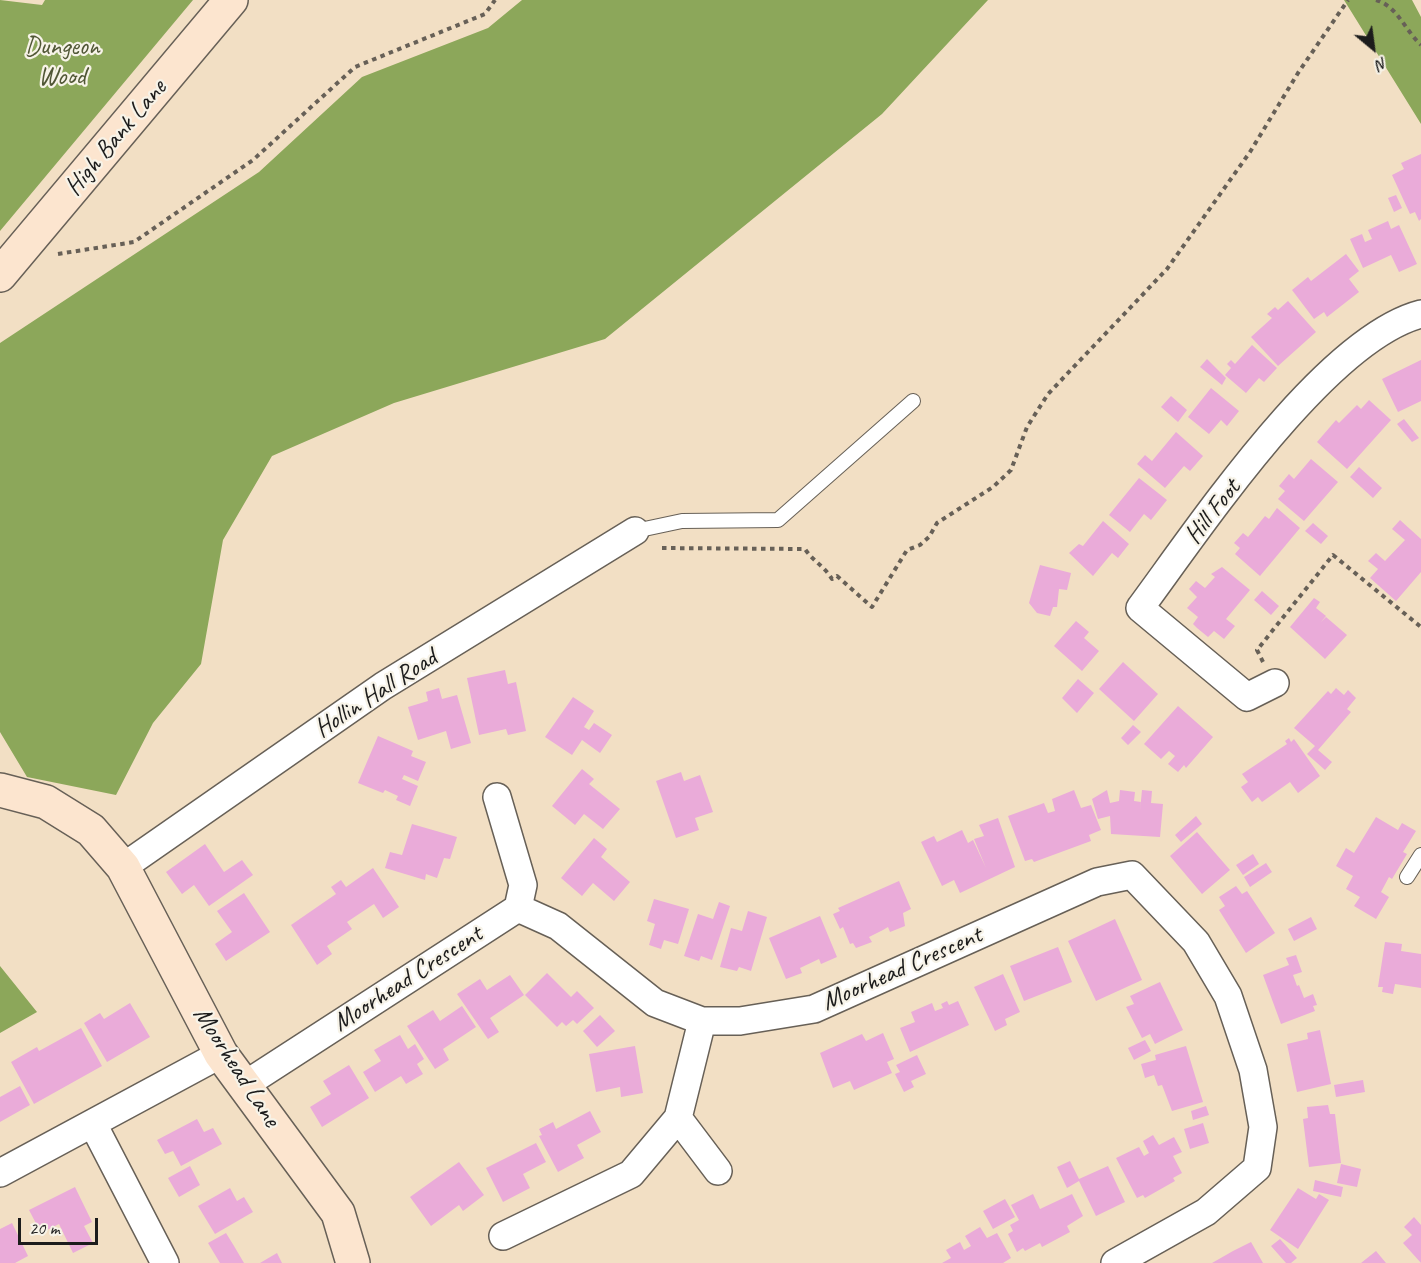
<!DOCTYPE html>
<html>
<head>
<meta charset="utf-8">
<style>
	body { margin:0 }
	#map { position:relative; width:1421px; height:1263px; overflow:hidden; background:#f2dfc4; font-family:Caveat,sans-serif }
	canvas { display:block }
	.north { position:absolute; left:1343px; top:18px; width:60px; height:60px; -webkit-text-stroke:4px #f7f3e8; paint-order:stroke; rotate:151deg; font-size:16px; font-weight:700; line-height:24px; text-align:center; color:#1c1c1c }
	.north::after { content:''; display:block; margin:auto; width:21px; height:27px; background:#1c1c1c; clip-path:polygon(50% 0,100% 100%,50% 72%,0 100%) }
	.scale { position:absolute; left:18px; top:1218px; width:80px; height:27px; box-sizing:border-box; border:3px solid #1c1c1c; border-top:0; padding-left:8px; font-size:18px; line-height:21px; white-space:nowrap; color:#1c1c1c; -webkit-text-stroke:4px #f7f3e8; paint-order:stroke }
</style>
</head>
<body>
<div id="map">
<canvas width="1421" height="1263"></canvas>
<div class="north">N</div>
<div class="scale">20 m</div>
</div>
<script>
const ctx = document.querySelector('canvas').getContext('2d');
ctx.lineJoin = 'round';
function fillPath(path, color) { ctx.fillStyle = color; ctx.fill(path, 'evenodd'); }
function trace(path, color, width, dash) { ctx.strokeStyle = color; ctx.lineWidth = width; ctx.lineCap = dash ? 'butt' : 'round'; ctx.setLineDash(dash || []); ctx.stroke(path); }
function label(font, color, halo, rows, align = 'center') {
  ctx.font = font + ' Caveat,sans-serif'; ctx.lineWidth = 4.5; ctx.setLineDash([]); ctx.textBaseline = 'middle'; ctx.strokeStyle = halo; ctx.fillStyle = color; for (const [text, x, y, turn = 0] of rows) {
    ctx.save(); ctx.translate(x, y); ctx.rotate((+turn || 0) * Math.PI / 180); ctx.textAlign = isNaN(turn) ? turn : align; if (halo) ctx.strokeText(text, 0, 0); ctx.fillText(text, 0, 0); ctx.restore();
  }
}
const forest = new Path2D(`
	M0,0L42,5L45,0H193L0,231Z
	M522,0H988L882,114L605,339L394,403L272,456L223,540L201,664L153,723L116,795L27,777L0,732V343L259,172L362,77L488,28Z
	M1344,0H1412L1421,17V124Z
	M0,966L37,1012L0,1033Z`);
const building = new Path2D(`
	M1421,154V219L1419,221L1415,212L1410,214L1392,175L1404,169L1401,163Z
	M1396,195L1402,208L1394,212L1388,198Z
	M1388,221L1391,229L1399,225L1417,264L1399,272L1391,255L1363,268L1350,239L1362,234L1365,242L1372,239L1368,230Z
	M1346,254L1359,271L1349,279L1359,292L1327,317L1324,312L1314,319L1292,290L1308,277L1311,281Z
	M1288,301L1316,332L1278,366L1251,337L1272,318L1267,314L1275,307L1278,310Z
	M1252,345L1277,368L1264,382L1259,378L1246,393L1225,375L1231,368L1227,364L1231,360L1235,364Z
	M1207,359L1226,378L1222,385L1200,367Z
	M1421,360V401L1398,412L1382,379Z
	M1211,388L1239,411L1227,426L1221,420L1209,434L1188,417Z
	M1171,396L1187,410L1178,422L1161,407Z
	M1369,400L1391,420L1347,469L1317,442L1336,420L1339,423L1357,405L1361,409Z
	M1404,419L1419,438L1412,442L1397,424Z
	M1176,432L1203,456L1190,471L1184,466L1165,488L1137,464L1145,455L1152,461Z
	M1311,459L1338,482L1304,521L1278,499L1285,491L1279,486L1289,474L1294,479Z
	M1359,467L1382,488L1373,498L1350,477Z
	M1139,478L1167,500L1151,520L1144,514L1130,532L1109,515Z
	M1277,508L1300,528L1260,576L1235,554L1240,548L1234,543L1243,533L1248,537L1265,516L1269,519Z
	M1400,520L1421,539V572L1396,601L1370,578L1378,569L1368,561L1376,553L1385,561L1405,540L1392,529Z
	M1103,521L1129,544L1118,558L1112,553L1093,576L1069,553L1079,544L1083,546Z
	M1313,523L1328,536L1321,544L1305,531Z
	M1040,565L1071,573L1067,590L1059,589L1057,607H1053L1050,616L1037,613L1029,603Z
	M1222,567L1250,590L1226,619L1235,626L1224,639L1214,631L1208,637L1197,628L1193,624L1198,617L1187,608L1197,597L1189,589L1196,581L1205,588L1215,577L1211,574Z
	M1262,591L1279,606L1271,615L1254,600Z
	M1314,598L1320,602L1316,608L1326,616L1321,622L1326,617L1347,635L1325,659L1290,627Z
	M1076,621L1089,632L1084,638L1099,651L1082,671L1054,646Z
	M1123,662L1158,694L1134,721L1099,689Z
	M505,670L508,684L516,682L526,731L508,735L506,729L479,735L467,678Z
	M1078,679L1094,693L1077,713L1062,698Z
	M439,688L442,699L457,695L471,743L451,749L446,731L418,740L408,707L428,701L426,692Z
	M1336,688L1344,695L1348,690L1356,698L1347,709L1351,712L1318,750L1332,762L1325,770L1307,754L1315,746L1294,728L1328,691L1331,694Z
	M573,697L594,711L584,727L589,730L594,723L612,735L600,753L582,740L572,755L545,737Z
	M1178,706L1213,737L1186,768L1184,765L1178,772L1168,764L1175,756L1169,751L1161,759L1144,744Z
	M1133,725L1141,732L1128,745L1121,738Z
	M378,736L413,751L411,756L426,762L418,781L404,775L402,779L418,786L410,806L396,800L398,796L385,790L383,793L358,783Z
	M1289,738L1291,742L1294,739L1320,776L1298,793L1290,782L1262,802L1258,797L1252,802L1241,787L1248,782L1242,774L1287,744L1285,741Z
	M582,769L594,779L589,784L620,809L603,829L584,814L575,825L552,806Z
	M681,772L684,781L700,775L713,812L695,818L699,830L676,838L656,781Z
	M1074,790L1081,808L1091,805L1101,830L1089,835L1091,841L1034,862L1032,859L1025,861L1008,816L1044,803L1048,813L1055,811L1052,799Z
	M1107,790L1110,803L1119,801L1120,790L1135,792L1134,801L1141,802L1140,811L1142,790L1152,791L1151,803L1163,804L1160,837L1111,834L1110,816L1098,819L1092,799Z
	M1196,816L1202,824L1181,842L1175,835Z
	M1376,817L1398,830L1402,823L1416,831L1403,852L1407,854L1392,879L1389,877L1381,892L1389,897L1376,919L1354,906L1360,897L1346,889L1353,876L1336,866L1346,848L1354,853Z
	M998,818L1015,867L960,893L954,880L942,886L921,842L934,836L937,842L962,830L968,843L973,840L986,868L974,839L984,836L979,825Z
	M412,824L457,837L450,859L444,858L437,878L426,874L425,880L385,868L390,852L402,855Z
	M1197,832L1230,870L1202,894L1170,856Z
	M594,838L607,849L601,857L630,882L614,901L593,883L582,896L561,878Z
	M205,844L224,872L242,860L253,875L209,906L194,885L182,894L166,872Z
	M1253,854L1259,864L1243,875L1236,865Z
	M1266,863L1272,872L1250,887L1244,877Z
	M373,868L399,907L383,918L374,904L347,922L352,929L327,946L332,954L317,965L291,925L336,894L331,887L341,880L346,887Z
	M899,881L911,909L903,913L905,926L890,932L888,927L883,930L869,937L872,942L856,948L853,943L850,944L843,927L840,929L833,914L840,911L838,908Z
	M1236,886L1242,894L1247,891L1275,933L1246,953L1219,910L1225,906L1219,897Z
	M244,893L270,932L226,961L215,944L232,932L217,911Z
	M654,899L689,909L678,944L664,940L661,949L649,945L655,924L647,921Z
	M719,902L730,906L712,960L701,956L699,961L684,956L698,914L713,919Z
	M748,911L767,917L751,971L739,967L737,971L720,967L731,928L742,931Z
	M820,916L837,957L821,964L819,959L800,968L802,973L786,979L769,938Z
	M1311,917L1317,929L1294,941L1288,929Z
	M1115,919L1142,980L1096,1001L1068,941Z
	M1385,942L1402,944L1401,951L1421,954V988L1395,984L1393,994L1382,992L1383,987H1378Z
	M1058,947L1072,982L1024,1001L1010,966Z
	M1296,955L1302,972L1293,975L1297,986L1299,985L1304,998L1313,994L1317,1005L1313,1006L1315,1011L1281,1024L1263,975L1289,965L1286,958Z
	M547,973L571,997L577,991L594,1008L577,1024L573,1020L566,1026L562,1022L557,1027L525,995Z
	M1003,974L1020,1012L1005,1019L1007,1025L995,1031L974,987Z
	M510,975L524,995L490,1018L499,1032L488,1039L457,994L480,979L487,990Z
	M1160,982L1183,1030L1155,1044L1150,1034L1142,1038L1126,1007L1134,1004L1130,996Z
	M947,1001L949,1005L958,1001L969,1025L910,1052L900,1028L915,1022L911,1012L932,1003L935,1011L943,1008L941,1004Z
	M130,1003L150,1037L107,1062L84,1023L100,1013L104,1019Z
	M462,1006L476,1027L443,1049L449,1060L435,1069L407,1026L433,1010L440,1021Z
	M600,1015L615,1031L597,1047L583,1031Z
	M81,1028L102,1066L34,1104L11,1062L37,1047L39,1051Z
	M1320,1030L1331,1084L1297,1092L1287,1044L1308,1039L1307,1033Z
	M883,1033L894,1059L887,1062L892,1073L854,1090L850,1081L833,1088L820,1053L862,1034L866,1041Z
	M400,1035L408,1049L415,1044L424,1059L417,1064L423,1074L406,1084L401,1076L375,1092L363,1072L381,1061L374,1050Z
	M1145,1040L1151,1051L1134,1060L1128,1048Z
	M635,1046L643,1093L621,1097L620,1087L596,1092L589,1054Z
	M1186,1046L1203,1102L1172,1111L1162,1085L1158,1086L1154,1075L1145,1078L1141,1064L1156,1060L1155,1055Z
	M917,1055L926,1074L911,1081L914,1087L904,1092L895,1074L900,1072L896,1065Z
	M349,1065L369,1098L322,1127L310,1107L331,1094L323,1081Z
	M1363,1080L1365,1092L1336,1097L1334,1085Z
	M20,1086L30,1105L0,1122V1097Z
	M1328,1105L1330,1114H1335L1341,1163L1309,1167L1303,1119L1308,1118L1307,1107Z
	M1206,1106L1209,1115L1193,1120L1191,1111Z
	M590,1111L601,1132L577,1145L584,1158L558,1172L539,1136L542,1135L539,1129L553,1122L556,1129Z
	M197,1119L204,1132L213,1128L222,1144L181,1166L173,1151L165,1154L157,1140Z
	M1203,1123L1209,1143L1190,1149L1184,1129Z
	M1153,1135L1159,1145L1174,1137L1182,1152L1173,1156L1182,1173L1173,1178L1175,1181L1145,1198L1143,1195L1137,1198L1116,1158L1139,1147L1144,1156L1149,1153L1143,1141Z
	M536,1143L546,1162L523,1174L530,1188L503,1202L486,1168Z
	M1070,1161L1079,1179L1108,1166L1125,1202L1096,1216L1079,1181L1067,1188L1057,1167Z
	M459,1162L484,1195L463,1211L459,1205L431,1226L410,1197Z
	M1341,1164L1361,1169L1357,1187L1337,1183Z
	M190,1166L200,1185L179,1197L168,1178Z
	M1315,1180L1343,1187L1341,1197L1313,1191Z
	M75,1187L92,1222L84,1226L93,1243L73,1253L59,1224L41,1233L29,1210Z
	M230,1188L237,1201L244,1197L253,1212L215,1234L198,1206Z
	M1298,1188L1316,1199L1319,1194L1329,1200L1298,1249L1270,1230Z
	M1033,1194L1040,1209L1072,1194L1083,1216L1067,1226L1070,1232L1042,1247L1040,1243L1025,1251L1023,1248L1017,1252L1008,1234L1013,1231L1010,1225L1019,1220L1011,1205Z
	M1005,1199L1015,1217L993,1229L983,1211Z
	M1414,1217L1421,1225V1263L1403,1243L1412,1235L1404,1227Z
	M12,1223L28,1256L15,1263H0V1229Z
	M980,1227L987,1238L997,1233L1011,1258L1003,1263H942L951,1258L946,1250L960,1242L964,1250L971,1246L965,1236Z
	M226,1233L234,1246L244,1263H220L208,1243Z
	M1280,1239L1297,1258L1291,1263H1286L1271,1246Z
	M1251,1242L1263,1263H1212L1233,1251Z
	M1376,1251L1386,1263H1361Z
	M277,1253L282,1263H260Z`);
const path = new Path2D(`
	M1376,0C1397,6 1405,30 1421,45
	M58,254L134,242L253,160L355,67L485,14L495,0
	M662,548L805,549C813,561 825,567 832,579L837,576L872,607L907,550L920,545L929,537L937,523L993,487L1011,470L1027,427L1048,394L1167,269L1250,152L1298,73L1348,0
	M1263,662L1257,650L1333,555L1421,627`);
const lane = new Path2D(`
	M635,531L682,521L778,520L913,401
	M1407,877L1421,855`);
const street = new Path2D(`
	M1275,683L1247,697L1140,608C1200,527 1325,339 1421,314
	M497,797L523,885L518,908
	M123,867L383,686L635,531
	M243,1086L518,908L558,926L655,1003L702,1021H740L814,1009L1097,882L1132,875L1196,942L1228,996L1253,1070L1263,1127L1257,1168L1206,1212L1115,1263
	M678,1118L718,1171
	M93,1124L165,1263
	M0,1173L221,1054
	M503,1236L631,1174L678,1118L702,1021`);
const secondary = new Path2D(`
	M0,275L231,0
	M0,790L46,802L91,830L123,867L221,1054L338,1213L353,1263`);
const parkNames = [
	["Dungeon",62,47],
	["Wood",62,77]
];
const streetNames = [
	["High Bank Lane",116,138,-50],
	["Hill Foot",1213,512,-52],
	["Hollin Hall Road",376,694,-33],
	["Moorhead Crescent",902,969,-24],
	["Moorhead Crescent",408,979,-33],
	["Moorhead Lane",236,1067,57]
];
fillPath(forest, '#8ca75a');
fillPath(building, '#eaabd9');
trace(lane, '#676057', 16);
trace(street, '#676057', 30);
trace(secondary, '#676057', 36);
trace(path, '#676057', 4, [4.5, 4.5]);
trace(lane, '#fff', 14);
trace(street, '#fff', 27);
trace(secondary, '#fce5cf', 33);
label('26px', '#505635', '#f7f3e8', parkNames);
label('26px', '#1c1c1c', '#f7f3e8', streetNames);
</script>
</body>
</html>
